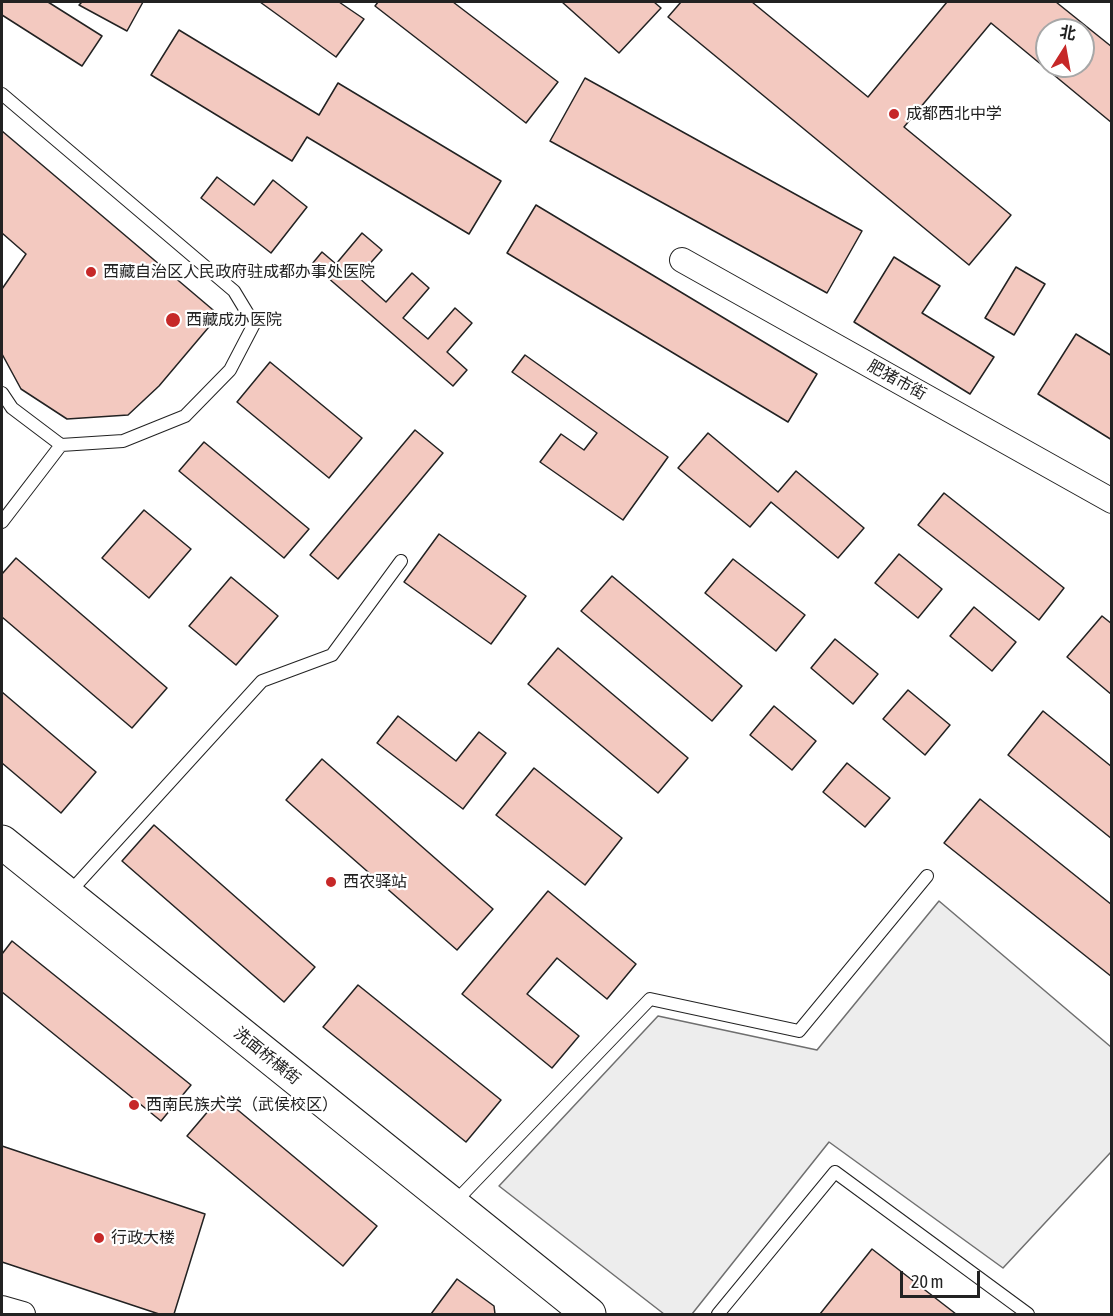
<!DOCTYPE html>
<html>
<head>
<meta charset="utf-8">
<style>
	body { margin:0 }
	#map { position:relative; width:1113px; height:1316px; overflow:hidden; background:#fff; font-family:"Asap Condensed","Noto Sans SC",sans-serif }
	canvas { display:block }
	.frame { position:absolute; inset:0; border:3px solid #222; pointer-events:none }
	.north { position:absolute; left:1035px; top:18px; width:60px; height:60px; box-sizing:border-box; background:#fff; border:2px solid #a7a7a7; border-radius:50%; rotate:11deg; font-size:16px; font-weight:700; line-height:24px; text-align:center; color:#222 }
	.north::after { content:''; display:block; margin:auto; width:21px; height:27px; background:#c62828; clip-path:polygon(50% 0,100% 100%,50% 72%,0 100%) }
	.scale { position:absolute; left:900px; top:1271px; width:80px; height:27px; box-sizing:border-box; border:3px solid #222; border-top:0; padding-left:8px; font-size:18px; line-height:21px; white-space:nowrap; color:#222; -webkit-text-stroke:4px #fff; paint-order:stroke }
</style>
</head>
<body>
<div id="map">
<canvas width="1113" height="1316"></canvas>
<div class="frame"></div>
<div class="north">北</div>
<div class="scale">20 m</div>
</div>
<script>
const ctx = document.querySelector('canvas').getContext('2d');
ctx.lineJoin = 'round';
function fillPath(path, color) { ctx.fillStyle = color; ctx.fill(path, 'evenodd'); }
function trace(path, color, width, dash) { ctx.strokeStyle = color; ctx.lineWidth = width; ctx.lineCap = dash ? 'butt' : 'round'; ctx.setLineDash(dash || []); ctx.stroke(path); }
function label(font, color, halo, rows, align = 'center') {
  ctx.font = font + ' "Asap Condensed","Noto Sans SC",sans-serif'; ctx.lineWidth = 4.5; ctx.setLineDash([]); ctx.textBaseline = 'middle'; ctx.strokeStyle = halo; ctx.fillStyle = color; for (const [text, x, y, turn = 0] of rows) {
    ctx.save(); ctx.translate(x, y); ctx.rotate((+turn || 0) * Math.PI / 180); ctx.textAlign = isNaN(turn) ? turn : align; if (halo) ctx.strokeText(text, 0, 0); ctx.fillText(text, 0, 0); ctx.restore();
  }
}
const parking = new Path2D(`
	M939,901L1111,1047V1152L1003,1268L829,1142L692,1314H664L499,1186L658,1016L817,1050Z`);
const building = new Path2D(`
	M2,2H48L102,36L82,66L2,15Z
	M82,2H143L127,31L79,5Z
	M260,2H339L364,19L336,57Z
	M378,2H453L558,82L526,123L375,6Z
	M562,2H654L661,8L619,53Z
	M681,2H752L868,97L947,2H1056L1112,47V123L991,23L904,127L1011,215L969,265L668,17ZM1047,30H1083V66H1047Z
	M179,30L319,115L338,83L501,181L469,234L307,137L292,161L151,75Z
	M585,78L862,231L827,293L550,141Z
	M2,131L219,315L159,386L128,415L67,419L21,389L2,354V289L26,254L2,233Z
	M217,177L254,205L273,180L307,207L271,253L201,198Z
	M536,205L817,374L788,422L507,253Z
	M362,233L382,250L358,277L386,302L412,273L429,288L403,318L428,339L455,308L472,323L447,352L467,370L453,386L312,264L322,252L336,264Z
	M894,257L940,286L922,313L994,357L970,394L854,322Z
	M1016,267L1045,284L1014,335L985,318Z
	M1076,334L1112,356V440L1038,394Z
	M525,355L668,457L623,520L540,462L561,434L584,450L597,433L512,372Z
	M270,362L362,438L329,478L237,402Z
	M415,430L443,453L338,579L310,555Z
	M708,433L778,492L796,471L864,528L838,558L771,502L750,527L678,468Z
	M204,442L309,529L284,558L179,471Z
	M944,493L1064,588L1039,620L918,525Z
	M144,510L191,549L149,598L102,558Z
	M439,534L526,596L491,644L404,582Z
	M899,554L942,589L918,618L875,583Z
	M16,558L167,688L132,728L2,617V574Z
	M733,559L805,615L776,651L705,593Z
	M612,576L742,686L712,721L581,611Z
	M231,577L278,616L236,665L189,626Z
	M974,607L1016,642L992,671L950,636Z
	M1102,616L1112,624V695L1067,657Z
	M835,639L878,674L853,704L811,668Z
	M558,648L688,758L658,793L528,684Z
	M908,690L950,725L925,755L883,719Z
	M2,692L96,772L61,813L2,763Z
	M774,706L816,741L792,770L750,735Z
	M1043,711L1112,767V839L1008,755Z
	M398,716L456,761L479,732L506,753L463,809L377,743Z
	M322,759L493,909L457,950L286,800Z
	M847,763L890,798L865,827L823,792Z
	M534,768L622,838L585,885L496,815Z
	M980,799L1112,905V977L944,843Z
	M154,825L315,967L284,1002L122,861Z
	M548,891L636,964L607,999L557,958L527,994L579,1036L552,1068L462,994Z
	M12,941L191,1085L161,1121L2,992V954Z
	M358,985L501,1100L466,1142L323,1027Z
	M221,1096L377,1226L343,1266L187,1136Z
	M2,1146L205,1214L174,1314H159L2,1262Z
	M872,1249L956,1314H820Z
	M457,1279L494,1306L495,1314H431Z`);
const lane = new Path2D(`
	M2,94L234,291L254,324L230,370L185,416L123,441L61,445L12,408L2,393
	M2,522L61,445
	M68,894L262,681L332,655L401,561
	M453,1204L650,999L799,1031L927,876
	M718,1314L835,1172L1028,1314`);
const street = new Path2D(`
	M682,260L1112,501
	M2,1308L23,1314`);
const secondary = new Path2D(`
	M2,842L589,1314`);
const markers = [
	[894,114,6,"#c62828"],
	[91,272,6,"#c62828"],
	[173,320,8,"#c62828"],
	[331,882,6,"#c62828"],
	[134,1105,6,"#c62828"],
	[99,1238,6,"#c62828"]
];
const poiNames = [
	["成都西北中学",906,114],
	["西藏自治区人民政府驻成都办事处医院",103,272],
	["西藏成办医院",186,320],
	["西农驿站",343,882],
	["西南民族大学（武侯校区）",146,1105],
	["行政大楼",111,1238]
];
const streetNames = [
	["肥猪市街",897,380,29],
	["洗面桥横街",267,1056,39]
];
fillPath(parking, '#ededed');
trace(parking, '#6f6f6f', 1.5);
fillPath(building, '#f3c9c0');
trace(building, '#222', 1.5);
trace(lane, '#222', 14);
trace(street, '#222', 26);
trace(secondary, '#222', 35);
trace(lane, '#fff', 12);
trace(street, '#fff', 24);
trace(secondary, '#fff', 33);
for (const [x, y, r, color] of markers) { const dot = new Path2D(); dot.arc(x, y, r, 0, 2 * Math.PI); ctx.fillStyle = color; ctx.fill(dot); trace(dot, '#fff', 2); }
label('16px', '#222', '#fff', poiNames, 'left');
label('16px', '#222', '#fff', streetNames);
</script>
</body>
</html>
